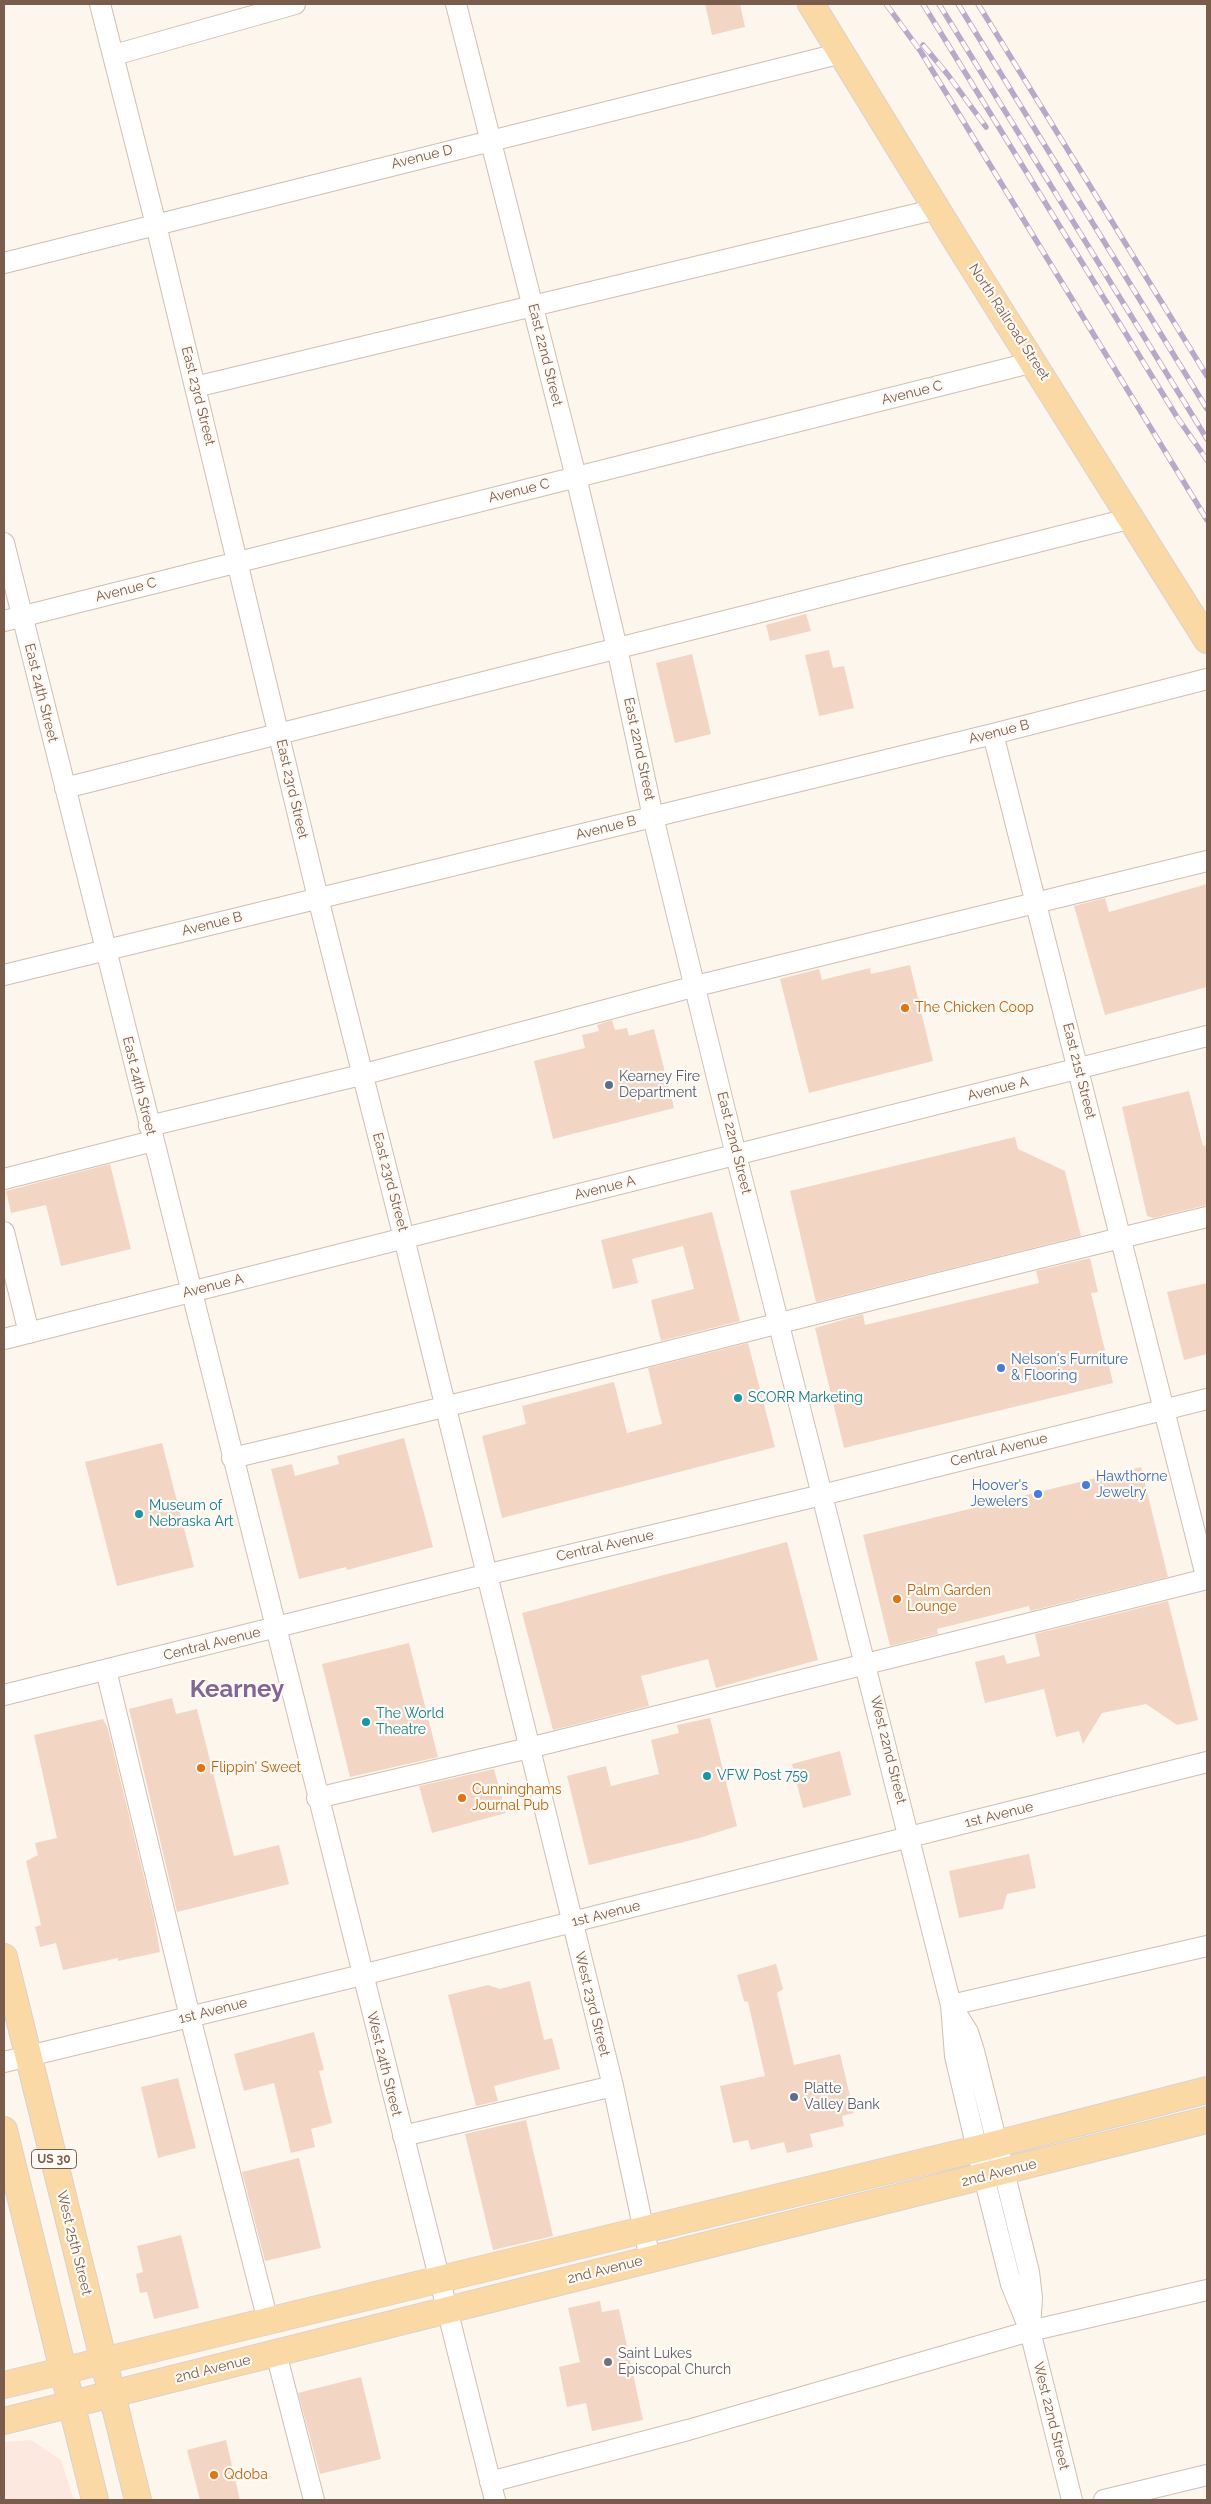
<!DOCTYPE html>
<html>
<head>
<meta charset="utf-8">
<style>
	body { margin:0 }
	#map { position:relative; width:1211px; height:2504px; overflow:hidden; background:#fdf6ec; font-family:Raleway,sans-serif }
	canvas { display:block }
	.frame { position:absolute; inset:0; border:5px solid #7a5c4d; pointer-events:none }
</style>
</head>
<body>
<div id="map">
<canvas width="1211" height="2504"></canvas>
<div class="frame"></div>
</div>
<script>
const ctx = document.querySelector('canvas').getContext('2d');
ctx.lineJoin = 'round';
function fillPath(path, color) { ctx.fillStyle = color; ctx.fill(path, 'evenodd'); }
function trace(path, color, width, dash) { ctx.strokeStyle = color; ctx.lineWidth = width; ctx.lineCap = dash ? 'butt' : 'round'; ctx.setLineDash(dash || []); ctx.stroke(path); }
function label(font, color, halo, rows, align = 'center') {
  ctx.font = font + ' Raleway,sans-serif'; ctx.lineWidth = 4.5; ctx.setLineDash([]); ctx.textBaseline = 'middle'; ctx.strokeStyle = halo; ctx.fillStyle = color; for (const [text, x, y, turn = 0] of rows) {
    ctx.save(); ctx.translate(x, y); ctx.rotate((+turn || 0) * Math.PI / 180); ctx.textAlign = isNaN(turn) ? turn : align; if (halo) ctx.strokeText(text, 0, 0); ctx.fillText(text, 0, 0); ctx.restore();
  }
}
const commercial = new Path2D(`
	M31,2440L61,2460L74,2500H4V2442Z`);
const building = new Path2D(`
	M705,4H740L745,27L712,35Z
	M806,614L811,631L770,641L766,625Z
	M829,650L833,668L844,666L854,708L819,716L805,655Z
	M692,654L711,734L675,743L656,663Z
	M1207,884V987L1105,1015L1074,906L1105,898L1109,912Z
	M910,965L933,1061L809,1093L780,979L819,969L822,980L870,968L871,974Z
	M612,1020L615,1030L627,1028L629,1036L654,1029L674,1108L553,1139L534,1061L585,1048L582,1035L599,1031L597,1025Z
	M1189,1091L1203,1146L1207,1145V1205L1153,1218L1147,1216L1122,1107Z
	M1015,1137L1018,1149L1065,1171L1081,1236L816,1302L790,1191Z
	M110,1164L131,1249L61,1266L46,1205L11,1213L6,1191Z
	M712,1212L740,1321L661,1341L651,1300L694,1289L683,1246L632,1259L638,1283L613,1289L601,1240Z
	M1090,1258L1098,1292L1091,1293L1113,1383L844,1448L815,1328L863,1314L865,1325L1039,1283L1036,1271Z
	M1207,1283V1354L1184,1360L1167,1292Z
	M748,1343L775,1447L502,1518L482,1436L526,1424L522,1406L614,1382L627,1433L662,1424L648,1368Z
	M404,1438L433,1547L347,1570L346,1567L299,1579L271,1469L292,1464L295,1476L339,1464L337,1456Z
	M162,1443L194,1567L117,1586L85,1462Z
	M1141,1467L1168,1577L1030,1611L1029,1606L937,1629L938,1634L890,1646L863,1535Z
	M787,1542L818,1660L716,1688L708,1659L641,1676L649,1706L553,1730L522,1613Z
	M1168,1601L1198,1720L1177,1725L1146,1704L1102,1713L1083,1744L1079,1731L1056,1737L1044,1689L985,1703L975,1662L1004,1655L1007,1664L1040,1656L1035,1634Z
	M409,1643L438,1757L350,1777L322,1664Z
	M172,1698L176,1714L197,1709L234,1856L279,1845L289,1884L177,1912L129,1709Z
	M710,1718L737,1826L696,1839L589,1865L567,1776L606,1766L611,1786L659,1774L651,1740L679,1733L677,1725Z
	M103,1719L108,1729L154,1918L160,1952L118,1961V1958L63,1970L56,1943L40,1947L35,1927L41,1925L26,1861L38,1855L35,1843L57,1838L34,1735Z
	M840,1751L851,1795L803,1808L792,1764Z
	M494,1769L506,1813L432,1833L419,1786Z
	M1029,1854L1036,1888L1007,1894L1003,1909L959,1918L949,1871Z
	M776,1964L783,1989L777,1993L794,2065L840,2054L854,2113L842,2116L844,2126L810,2134L813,2147L787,2153L784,2142L751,2150L748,2140L733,2143L720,2086L765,2076L748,2002L744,2001L737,1975Z
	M530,1981L544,2040L552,2038L560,2069L494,2086L498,2101L476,2106L448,1995L488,1985L500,1989Z
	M314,2032L324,2070L319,2071L332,2123L311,2129L315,2147L291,2153L274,2083L244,2091L234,2054Z
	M178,2078L196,2148L158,2158L141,2087Z
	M526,2120L553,2236L493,2250L465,2134Z
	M299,2158L321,2248L265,2261L242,2172Z
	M181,2235L199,2308L154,2319L147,2292L140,2293L136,2274L143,2272L137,2246Z
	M600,2301L602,2312L619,2309L643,2420L592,2431L586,2403L567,2407L559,2367L580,2362L568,2308Z
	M361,2377L381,2459L320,2474L298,2393Z
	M226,2440L240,2500H200L187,2450Z`);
const minor = new Path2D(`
	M100,4L156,225L318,898L404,1238L613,2086L650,2259
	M456,4L576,477L617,648L653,817L736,1155L951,2005L955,2056L977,2149L1011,2284L1030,2331L1072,2500
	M114,55L295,4
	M4,263L842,53
	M195,387L937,209
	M4,543L495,2500
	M4,621L1034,362
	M993,734L1207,1580
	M65,788L1132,518
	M4,975L993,734L1207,679
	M149,1126L361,1075L696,986L1207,861
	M4,1179L153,1141
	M4,1232L29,1333
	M4,1339L1207,1036
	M232,1458C558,1382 882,1295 1207,1217
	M106,1670L190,2017L268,2321
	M4,1695L485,1575L822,1495L1207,1399
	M317,1798L529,1748L1207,1579
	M951,2005L968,2032L974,2051L1029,2272L1032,2298L1030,2328
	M951,2005L1207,1946
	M4,2062L362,1975L1207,1762
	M403,2136L613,2086
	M276,2353L314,2500
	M490,2482L688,2430L1030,2331L1207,2290
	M1104,2500L1207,2475`);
const major = new Path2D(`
	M811,4L957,242L1207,640
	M4,1957L138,2500
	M4,2130L95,2500
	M4,2385L977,2149L1207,2090
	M4,2421L1207,2120`);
const rail = new Path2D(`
	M886,4L921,52L1207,520
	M923,4L1177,417L1207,460
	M939,4L1207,439
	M958,4L1207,409
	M978,4L1207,376
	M923,45L948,75L986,127`);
const markers = [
	[905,1008,5,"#e8710a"],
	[609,1085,5,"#5c6f8a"],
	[1001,1368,5,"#3f7fe0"],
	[738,1398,5,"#0f9aa8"],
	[1086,1485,5,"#3f7fe0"],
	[1038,1494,5,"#3f7fe0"],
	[139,1514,5,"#0f9aa8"],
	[897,1599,5,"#e8710a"],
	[366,1722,5,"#0f9aa8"],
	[201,1768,5,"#e8710a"],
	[707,1776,5,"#0f9aa8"],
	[462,1798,5,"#e8710a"],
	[794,2097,5,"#5c6f8a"],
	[608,2362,5,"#6b7280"],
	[214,2475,5,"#e8710a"]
];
const shields = [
	[54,2159,45]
];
const shieldNames = [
	["US 30",54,2159]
];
const streetNames = [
	["Avenue D",422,157,-14],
	["North Railroad Street",1009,322,57],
	["East 22nd Street",545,355,76],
	["Avenue C",912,393,-14],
	["East 23rd Street",198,396,76],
	["Avenue C",519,491,-14],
	["Avenue C",126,590,-14],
	["East 24th Street",41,693,76],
	["Avenue B",999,732,-14],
	["East 22nd Street",639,749,78],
	["East 23rd Street",292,789,77],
	["Avenue B",606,828,-14],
	["Avenue B",212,924,-14],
	["East 21st Street",1079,1071,76],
	["East 24th Street",139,1086,76],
	["Avenue A",998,1089,-14],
	["East 22nd Street",734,1143,76],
	["East 23rd Street",390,1182,75],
	["Avenue A",605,1188,-14],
	["Avenue A",213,1286,-14],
	["Central Avenue",999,1450,-14],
	["Central Avenue",605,1546,-13],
	["Central Avenue",212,1644,-14],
	["West 22nd Street",888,1750,76],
	["1st Avenue",999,1815,-14],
	["1st Avenue",606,1914,-14],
	["West 23rd Street",592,2004,76],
	["1st Avenue",213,2011,-14],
	["West 24th Street",384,2064,76],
	["2nd Avenue",999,2173,-14],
	["West 25th Street",74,2243,76],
	["2nd Avenue",605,2270,-14],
	["2nd Avenue",213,2369,-14],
	["West 22nd Street",1051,2416,76]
];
const foodNames = [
	["The Chicken Coop",915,1008],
	["Palm Garden",907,1591],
	["Lounge",907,1607],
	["Flippin' Sweet",211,1768],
	["Cunninghams",472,1790],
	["Journal Pub",472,1806],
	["Qdoba",224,2475]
];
const serviceNames = [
	["Kearney Fire",619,1077],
	["Department",619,1093],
	["Platte",804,2089],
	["Valley Bank",804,2105]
];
const shopNames = [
	["Nelson's Furniture",1011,1360],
	["& Flooring",1011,1376],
	["Hawthorne",1096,1477],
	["Jewelry",1096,1493],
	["Hoover's",1028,1486,"right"],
	["Jewelers",1028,1502,"right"]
];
const cultureNames = [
	["SCORR Marketing",748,1398],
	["Museum of",149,1506],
	["Nebraska Art",149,1522],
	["The World",376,1714],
	["Theatre",376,1730],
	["VFW Post 759",717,1776]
];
const worshipNames = [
	["Saint Lukes",618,2354],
	["Episcopal Church",618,2370]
];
const townNames = [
	["Kearney",237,1690]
];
fillPath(commercial, '#fde8e0');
fillPath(building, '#f3d5c3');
trace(minor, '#d1beb0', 22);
trace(major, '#dad1cd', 28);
trace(minor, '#fff', 20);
trace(major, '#fbd9a5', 26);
trace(rail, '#b9a8c9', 5.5);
trace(rail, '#fffaf3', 4, [11]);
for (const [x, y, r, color] of markers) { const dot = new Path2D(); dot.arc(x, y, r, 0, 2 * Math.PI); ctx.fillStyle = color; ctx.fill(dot); trace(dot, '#fffaf3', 2); }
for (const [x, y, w] of shields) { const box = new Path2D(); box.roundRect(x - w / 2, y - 9.5, w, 19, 4); ctx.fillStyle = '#fffaf3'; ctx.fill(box); trace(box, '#7a5c4d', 1); }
label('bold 12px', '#7a5c4d', null, shieldNames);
label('14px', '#7a5c4d', '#fffaf3', streetNames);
label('14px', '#c56008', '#fffaf3', foodNames, 'left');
label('14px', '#4e5e75', '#fffaf3', serviceNames, 'left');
label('14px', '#366cbe', '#fffaf3', shopNames, 'left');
label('14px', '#0d838f', '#fffaf3', cultureNames, 'left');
label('14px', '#5b616d', '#fffaf3', worshipNames, 'left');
label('bold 24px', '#846695', '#fffaf3', townNames);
</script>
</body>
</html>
